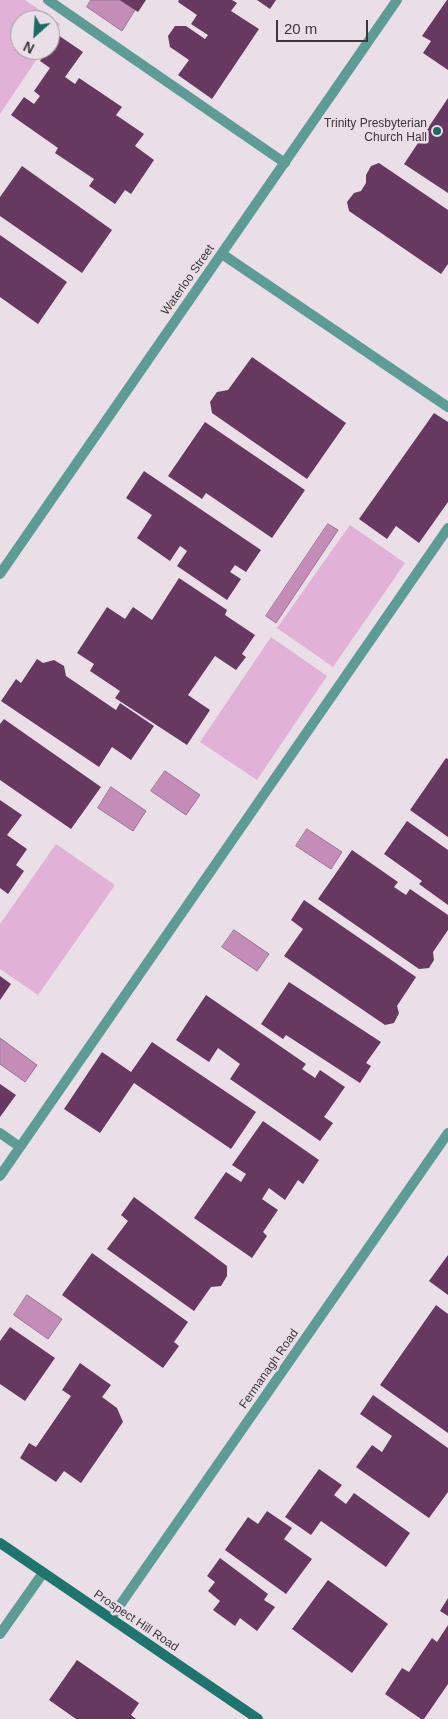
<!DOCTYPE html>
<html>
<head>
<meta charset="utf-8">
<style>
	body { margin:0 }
	#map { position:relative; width:448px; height:1719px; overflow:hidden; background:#eadee7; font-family:Helvetica,sans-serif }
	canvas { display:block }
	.north { position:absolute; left:10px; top:10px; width:50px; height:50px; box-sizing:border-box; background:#eadee7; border:1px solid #a49ba2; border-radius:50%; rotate:206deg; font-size:14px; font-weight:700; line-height:20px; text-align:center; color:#3b373a }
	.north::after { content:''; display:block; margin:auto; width:18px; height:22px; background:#1f6962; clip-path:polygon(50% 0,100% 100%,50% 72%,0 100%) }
	.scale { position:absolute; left:276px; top:20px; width:92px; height:22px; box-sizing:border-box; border:2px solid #3b373a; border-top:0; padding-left:6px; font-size:15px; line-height:18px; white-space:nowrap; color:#3b373a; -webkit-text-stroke:4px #eadee7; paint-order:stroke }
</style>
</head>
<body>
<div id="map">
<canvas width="448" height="1719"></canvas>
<div class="north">N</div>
<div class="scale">20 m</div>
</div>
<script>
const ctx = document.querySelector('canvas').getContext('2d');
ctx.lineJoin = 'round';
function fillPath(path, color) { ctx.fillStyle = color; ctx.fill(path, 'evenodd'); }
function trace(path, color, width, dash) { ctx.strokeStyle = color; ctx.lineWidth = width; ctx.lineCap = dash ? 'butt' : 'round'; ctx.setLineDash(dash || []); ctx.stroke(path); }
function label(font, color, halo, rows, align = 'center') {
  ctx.font = font + ' Helvetica,sans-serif'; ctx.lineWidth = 5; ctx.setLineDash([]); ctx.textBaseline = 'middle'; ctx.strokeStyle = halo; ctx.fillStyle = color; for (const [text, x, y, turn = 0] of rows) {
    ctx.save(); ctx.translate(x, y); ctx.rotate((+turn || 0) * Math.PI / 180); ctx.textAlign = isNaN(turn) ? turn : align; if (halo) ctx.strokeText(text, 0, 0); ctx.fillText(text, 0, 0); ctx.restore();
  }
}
const green = new Path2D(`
	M0,0H25L60,24L50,40V20H20V50H43L0,114Z
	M350,525L405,563L333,667L277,628Z
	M271,637L327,676L257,780L200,742Z
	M56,844L115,885L38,995L0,969V924Z`);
const water = new Path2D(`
	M91,0H120L135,10L122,31L87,7Z
	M328,524L338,530L276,623L266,616Z
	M165,771L200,795L186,815L151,791Z
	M111,787L146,811L133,831L98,808Z
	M307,829L342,852L331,869L296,846Z
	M234,930L269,954L257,971L222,947Z
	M0,1038L37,1065L25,1082L0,1064Z
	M27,1295L62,1319L48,1339L14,1315Z`);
const building = new Path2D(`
	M120,0H146L138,12Z
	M179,0H232L237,3L231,11L259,29L212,99L178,75L189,60L170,47L168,36L175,26H186L205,39L208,35L191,24L197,15L178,2Z
	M257,0H276L270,9Z
	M447,0H448V70L423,53L431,41L422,36Z
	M58,35L83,52L65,77L75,84L79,78L122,107L116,115L144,134L135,146L154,160L131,194L125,190L115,204L89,186L94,179L55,153L58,148L11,115L24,97L34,104L40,96L34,91L50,68L40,61L47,50H50V46Z
	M448,98V193L404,164Z
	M379,163L448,210V264L441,274L349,211L347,202L354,193L361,191L366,183V175L371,166Z
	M22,166L112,230L82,273L0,216V197Z
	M0,235L67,282L38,324L0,297Z
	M252,357L346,423L307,479L212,413L210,402L217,392L228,390Z
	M434,413L448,422V502L419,543L396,526L387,539L359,519Z
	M205,422L305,490L272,538L206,493L202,499L168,476Z
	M144,471L261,550L246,572L235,565L230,572L241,579L227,600L177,566L187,551L180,546L170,561L137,538L152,515L126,498Z
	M179,578L227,610L225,615L255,635L242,654L246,657L236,670L215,656L188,695L210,710L187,745L115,698L120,691L90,671L94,664L77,653L107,607L125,619L133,607L152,620Z
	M37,659L43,663L54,660L64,666L66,676L116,710L120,703L154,726L131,760L112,747L99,767L1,701L16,679L21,683Z
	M4,719L101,787L71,829L0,780V724Z
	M446,758L448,759V837L410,810Z
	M0,800L22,815L7,835L27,849L16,865L24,871L8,894L0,888Z
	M407,821L448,850V905L419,884L422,881L384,854Z
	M352,850L398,882L394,887L406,895L410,889L448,915V930L433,952L434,960L429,968L419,969L318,899Z
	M304,900L416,977L397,1006L399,1013L394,1023L385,1025L284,956L303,929L291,920Z
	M0,976L11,984L0,1000Z
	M289,982L381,1042L366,1063L371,1066L360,1083L286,1035L283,1039L261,1024Z
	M206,995L306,1064L302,1069L315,1078L320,1070L345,1087L324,1117L333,1123L320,1141L230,1079L240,1064L218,1048L209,1062L176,1040Z
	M152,1042L256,1112L231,1149L134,1083L100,1133L64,1109L102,1052L131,1072Z
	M0,1084L16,1095L0,1117Z
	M263,1121L319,1160L303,1184L298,1180L285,1200L269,1188L262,1199L278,1210L263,1232L267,1236L252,1258L194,1218L226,1172L241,1182L246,1174L232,1165Z
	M134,1197L227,1266V1276L221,1286L211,1287L194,1311L107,1249L128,1221L121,1215Z
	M92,1253L188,1322L174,1342L179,1346L163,1368L62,1295Z
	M448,1255V1295L429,1281Z
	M436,1305L448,1314V1433L380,1385Z
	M10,1327L55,1358L25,1401L0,1384V1341Z
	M80,1363L111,1385L102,1397L117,1408L123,1422L81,1483L64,1471L56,1482L20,1458L29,1443L36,1447L71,1396L62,1390Z
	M373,1395L448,1448V1492L429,1518L356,1467L372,1445L382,1452L392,1436L360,1414Z
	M319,1469L342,1485L334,1495L346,1504L354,1493L410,1533L386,1567L321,1521L311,1535L285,1517Z
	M267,1511L292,1528L284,1539L312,1559L286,1594L225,1550L248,1517L258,1524Z
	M220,1558L268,1594L264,1600L275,1607L257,1631L240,1618L235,1626L213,1610L220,1601L208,1591L215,1582L207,1576Z
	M328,1580L388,1624L352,1673L292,1629Z
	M448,1598V1616L440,1611Z
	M448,1625V1684L424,1719H421L385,1694L402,1668L409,1672L432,1638L437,1642Z
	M77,1660L139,1703L131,1715L136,1719H76L49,1700Z`);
const service = new Path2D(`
	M48,0L285,163
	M222,254L448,407
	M0,1133L20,1147
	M0,1176L448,528`);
const minor = new Path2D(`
	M0,574L397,0
	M111,1618L448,1133
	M0,1634L43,1573`);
const secondary = new Path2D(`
	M0,1543L258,1719`);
const markers = [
	[437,131,5,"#1f6962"]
];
const poiNames = [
	["Trinity Presbyterian",427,124],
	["Church Hall",427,138]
];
const streetNames = [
	["Waterloo Street",188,280,-55],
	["Fermanagh Road",269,1369,-55],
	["Prospect Hill Road",136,1621,34]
];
fillPath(green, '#e2b1d8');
fillPath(water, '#c38db8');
trace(water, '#9a7392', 1);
fillPath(building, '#683960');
trace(service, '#5d9c94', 10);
trace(minor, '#5d9c94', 10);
trace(secondary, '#1e756d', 10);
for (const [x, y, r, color] of markers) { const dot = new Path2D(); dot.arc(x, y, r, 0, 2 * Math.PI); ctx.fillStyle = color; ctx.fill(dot); trace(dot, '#eadee7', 2); }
label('12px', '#3b373a', '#eadee7', poiNames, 'right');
label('12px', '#3b373a', '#eadee7', streetNames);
</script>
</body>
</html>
